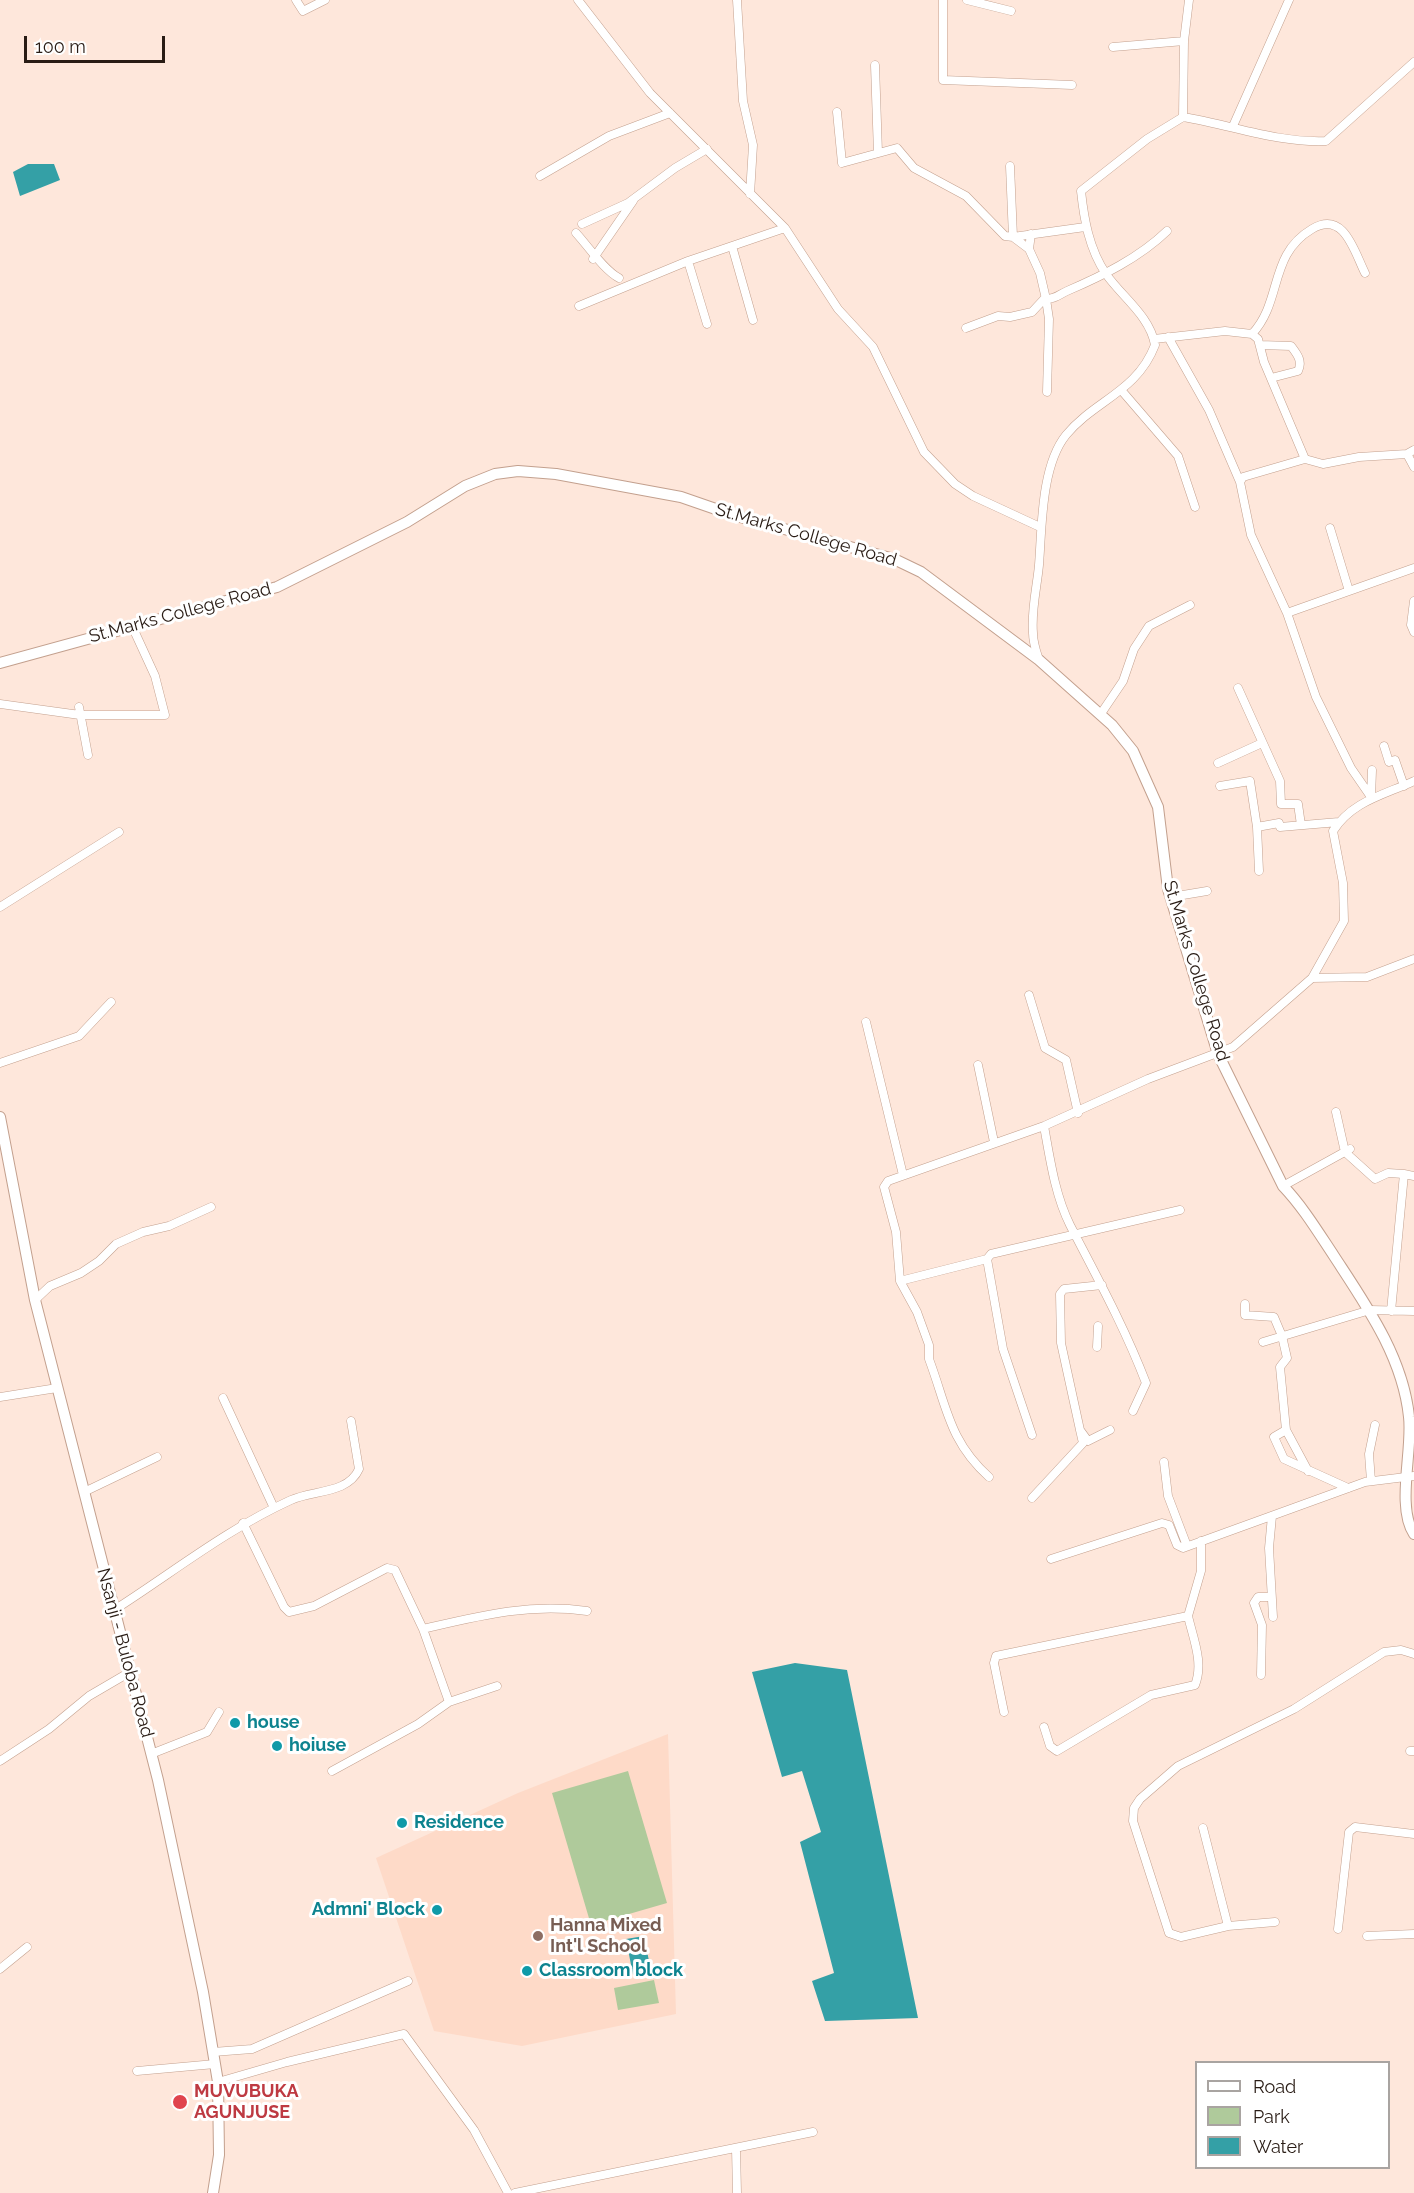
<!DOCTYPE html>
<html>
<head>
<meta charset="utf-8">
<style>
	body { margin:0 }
	#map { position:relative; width:1414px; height:2193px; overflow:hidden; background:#fee7db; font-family:Raleway,sans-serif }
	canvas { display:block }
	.legend { position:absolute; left:1195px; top:2061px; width:195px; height:108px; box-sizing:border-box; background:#fff; border:2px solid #a9a4a1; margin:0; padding:8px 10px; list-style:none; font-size:18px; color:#291c15 }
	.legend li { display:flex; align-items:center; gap:12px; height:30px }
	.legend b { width:30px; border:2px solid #a9a4a1 }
	.scale { position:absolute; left:24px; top:36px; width:141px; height:27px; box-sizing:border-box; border:3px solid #291c15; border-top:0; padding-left:8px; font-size:18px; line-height:21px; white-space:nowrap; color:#291c15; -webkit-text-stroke:4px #fff; paint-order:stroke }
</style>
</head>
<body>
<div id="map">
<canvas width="1414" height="2193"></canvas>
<ul class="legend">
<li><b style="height:8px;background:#fff"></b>Road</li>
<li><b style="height:16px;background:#afca9b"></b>Park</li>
<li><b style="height:16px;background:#34a0a6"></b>Water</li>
</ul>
<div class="scale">100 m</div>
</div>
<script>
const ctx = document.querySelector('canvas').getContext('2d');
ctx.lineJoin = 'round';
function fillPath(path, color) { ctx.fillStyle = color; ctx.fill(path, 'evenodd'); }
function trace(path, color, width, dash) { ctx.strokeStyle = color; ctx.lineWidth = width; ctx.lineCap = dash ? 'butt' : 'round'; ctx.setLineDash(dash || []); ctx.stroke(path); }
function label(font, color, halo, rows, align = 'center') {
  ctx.font = font + ' Raleway,sans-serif'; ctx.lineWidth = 6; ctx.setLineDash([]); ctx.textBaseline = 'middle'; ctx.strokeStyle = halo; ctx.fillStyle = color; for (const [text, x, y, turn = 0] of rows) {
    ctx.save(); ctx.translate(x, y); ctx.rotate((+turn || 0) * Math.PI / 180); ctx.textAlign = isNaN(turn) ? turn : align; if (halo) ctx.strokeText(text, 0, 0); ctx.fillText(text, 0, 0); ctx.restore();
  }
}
const built = new Path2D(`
	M668,1734L676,2014L522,2046L434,2031L376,1858L518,1793Z`);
const green = new Path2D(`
	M628,1771L667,1903L591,1925L552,1793Z
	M654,1980L659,2003L618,2010L614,1988Z`);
const water = new Path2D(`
	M28,164H54L60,180L20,196L13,172Z
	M795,1663L847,1670L918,2018L825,2021L812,1981L834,1973L800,1842L821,1832L802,1771L782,1777L752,1672Z
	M644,1936L651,1971L633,1975L626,1939Z`);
const minor = new Path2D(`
	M296,0L303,11L325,0
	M578,0L650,93L785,228L838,309L873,347L924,452L955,484L973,496L1040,527
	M737,0L743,101L753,145L750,194
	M943,0V80L1072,85
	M967,0L1011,11
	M1113,47L1184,41
	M875,65L878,153
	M837,112L842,163L897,148L914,168L966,196L1005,236L1013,237L1085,227
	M1183,117L1184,41L1189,0
	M1233,126L1289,0
	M1010,166L1013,237
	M540,176L609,136L670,113
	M582,224L628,203L675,168L707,149
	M576,233C588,246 604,270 619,278
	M1013,237L1029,249L1031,234
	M732,246L753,320
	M1029,249L1040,273L1046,299C1056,299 1058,295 1067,291C1102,276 1139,258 1167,231
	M593,259L633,201
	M688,261L707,324
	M1046,299L1049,319L1047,392
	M579,306L688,261L785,228
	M966,328L998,316L1010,317L1032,312L1045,298
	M1252,334C1283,301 1268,255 1312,229C1344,210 1354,251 1365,273
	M1168,337L1209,410L1240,482
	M1154,339L1225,331L1252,334L1258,339L1264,362L1305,459
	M1260,345L1291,346C1297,354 1303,361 1298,371L1271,378
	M1122,391L1178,456L1195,507
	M1407,454L1414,467
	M1330,528L1349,591
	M1414,601L1411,625L1414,632
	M1287,613L1414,568
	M1039,660C1036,651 1033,643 1033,633C1031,610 1037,587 1039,565C1042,527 1041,466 1066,435C1095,400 1137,392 1155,345C1150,316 1122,297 1106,274C1089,249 1084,219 1081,191L1147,139L1183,117C1232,125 1277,143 1326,141L1414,62
	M1238,688L1280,781L1281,804H1298L1301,825
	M0,704L80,715H165L155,676L132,626
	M79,707L88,755
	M1100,715L1123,681L1134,649L1149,626L1190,605
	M1384,746L1389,762L1395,760L1404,786
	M1218,763L1262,743
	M1220,786L1250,781L1257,827
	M1371,797L1351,768L1316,697L1287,613L1251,535L1240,482L1243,477L1305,459L1323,464L1359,457L1407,454L1414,450
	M1371,797L1372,770
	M1259,871L1257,827L1279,823L1280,827L1339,822
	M1171,897L1207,891
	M0,907L119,832
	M1312,978L1344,921L1343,883L1333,831C1352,801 1384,795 1414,781
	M1029,995L1045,1048L1066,1060L1078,1113
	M866,1022L903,1175
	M0,1063L79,1036L111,1002
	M978,1065L994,1142
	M1336,1112L1345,1152L1375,1179L1388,1173L1404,1174
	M1044,1126C1050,1159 1055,1195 1070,1225C1097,1277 1125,1328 1146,1383L1133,1411
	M1283,1186L1350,1149
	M900,1281L987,1259
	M35,1300L50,1286L81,1273L99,1261L116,1244L143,1232L169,1226L211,1207
	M1245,1304V1315L1274,1317L1282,1336L1287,1358L1280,1367L1286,1430L1308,1471
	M1391,1311L1404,1174L1414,1176
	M1263,1342L1370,1310L1414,1311
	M1097,1347L1098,1326
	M0,1397L57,1388
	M223,1398L274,1508
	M1080,1430L1061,1343L1060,1294L1064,1289L1102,1285
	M1286,1430L1274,1437L1284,1459L1348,1488
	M1032,1435L1003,1349L987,1259L991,1254L1180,1210
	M1164,1462L1168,1496L1187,1546
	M989,1477C949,1441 947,1407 929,1359V1345L917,1312L900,1281L896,1232L884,1187L888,1181L1044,1126L1148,1079L1233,1047L1312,978L1367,977L1414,959
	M1371,1481L1369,1454L1375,1425
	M84,1492L157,1457
	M1032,1498L1083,1443L1080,1430L1088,1441L1110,1430
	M1272,1516L1269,1548L1273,1617
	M243,1523L284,1607L289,1612L314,1606L387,1568L395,1570L423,1629L449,1702
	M1051,1559L1162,1523L1169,1525L1177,1545L1183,1548L1365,1482L1414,1476
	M114,1610C172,1573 227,1529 291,1500C313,1490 348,1494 359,1469L351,1421
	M423,1629C479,1616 528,1603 587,1611
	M1261,1675L1262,1625L1254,1603L1258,1597H1271
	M1004,1712L994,1663L996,1656L1188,1616L1201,1571V1541
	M1044,1727L1050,1746L1057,1751L1151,1695L1195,1685C1204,1663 1193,1638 1188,1616
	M1410,1751H1414
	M151,1754L207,1732L219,1712
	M0,1761L49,1729L89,1696L130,1672
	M332,1771L418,1724L449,1702L497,1686
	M1203,1828L1228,1926
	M1275,1922L1228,1926L1181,1937L1169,1933L1133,1821L1134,1808L1140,1799L1178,1766L1294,1709L1384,1652L1401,1650L1414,1654
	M1338,1929L1349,1832L1355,1827L1414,1834
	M1367,1936L1414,1934
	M0,1969L27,1947
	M213,2052L252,2049L408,1981
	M137,2071L215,2064
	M218,2082L287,2062L404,2034L474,2130L508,2193
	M736,2148L737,2193
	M515,2193L813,2132`);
const secondary = new Path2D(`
	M0,663L277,587L407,522L465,486L495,474L518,471L556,474L681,497L733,515L894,559L921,572L1039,660L1112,725L1133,751L1158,807L1168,889L1218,1054L1283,1186C1303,1207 1318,1232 1334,1256C1366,1305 1403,1357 1409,1417C1413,1449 1396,1507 1414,1534
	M0,1117L35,1300L158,1780L203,1992L218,2082L219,2155L213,2193`);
const markers = [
	[235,1723,6,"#0f9aa8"],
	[277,1746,6,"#0f9aa8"],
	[402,1823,6,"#0f9aa8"],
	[437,1910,6,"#0f9aa8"],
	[538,1936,6,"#8d6e63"],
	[527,1971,6,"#0f9aa8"],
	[180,2102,8,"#e0444e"]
];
const streetNames = [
	["St.Marks College Road",806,535,16],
	["St.Marks College Road",180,613,-15],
	["St.Marks College Road",1196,971,73],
	["Nsanji - Buloba Road",125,1653,75]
];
const cultureNames = [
	["house",247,1723],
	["hoiuse",289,1746],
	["Residence",414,1823],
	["Admni' Block",425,1910,"right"],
	["Classroom block",539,1971]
];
const educationNames = [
	["Hanna Mixed",550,1926],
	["Int'l School",550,1947]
];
const healthNames = [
	["MUVUBUKA",194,2092],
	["AGUNJUSE",194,2113]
];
fillPath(built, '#fedac8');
fillPath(green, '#afca9b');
fillPath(water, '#34a0a6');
trace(minor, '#c3a08e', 9);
trace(secondary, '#c3a08e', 12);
trace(minor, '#fff', 8);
trace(secondary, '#fff', 10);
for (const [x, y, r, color] of markers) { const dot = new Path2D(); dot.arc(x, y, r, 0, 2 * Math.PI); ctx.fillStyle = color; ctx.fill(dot); trace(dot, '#fff', 2); }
label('18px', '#291c15', '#fff', streetNames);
label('bold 18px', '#0d838f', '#fff', cultureNames, 'left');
label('bold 18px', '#785e54', '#fff', educationNames, 'left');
label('bold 18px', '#be3a42', '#fff', healthNames, 'left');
</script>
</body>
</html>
